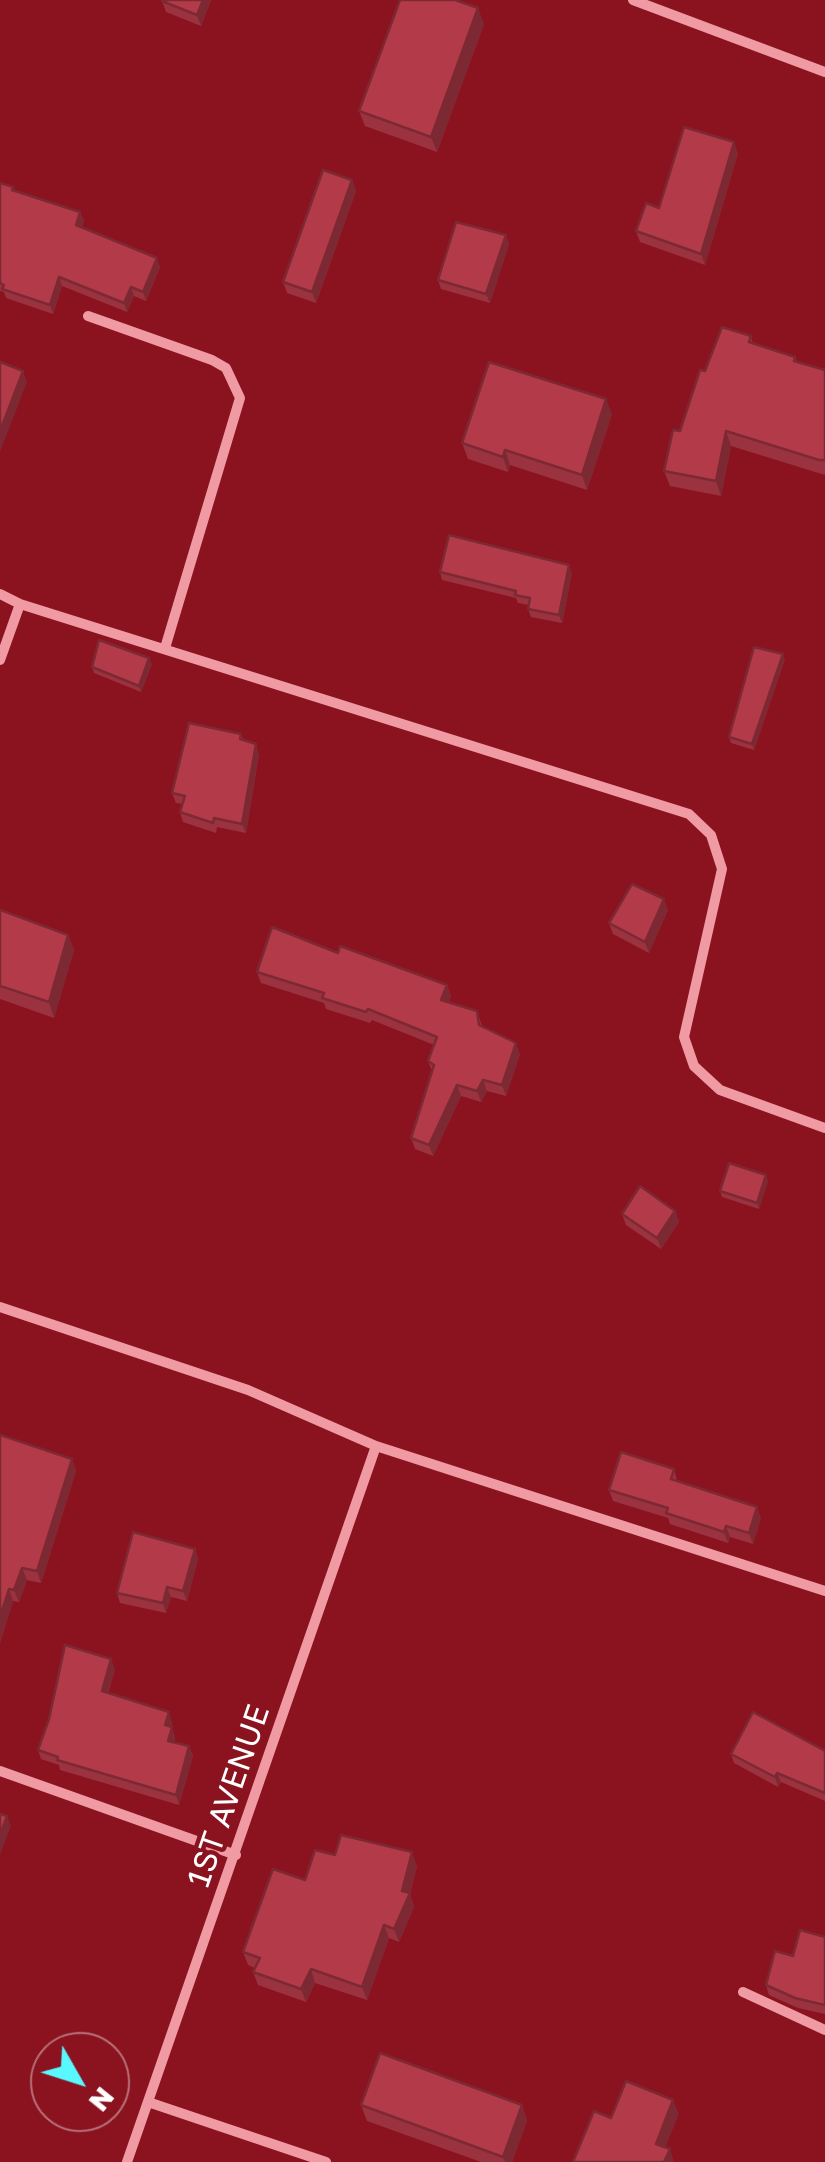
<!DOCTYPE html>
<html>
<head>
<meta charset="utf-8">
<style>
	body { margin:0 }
	#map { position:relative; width:825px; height:2162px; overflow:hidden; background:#8a131f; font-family:"Golos Text",sans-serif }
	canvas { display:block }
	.north { position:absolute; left:30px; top:2032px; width:100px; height:100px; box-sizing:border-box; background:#8a131f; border:2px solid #b97179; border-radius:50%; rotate:129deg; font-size:28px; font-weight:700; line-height:40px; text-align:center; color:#fff }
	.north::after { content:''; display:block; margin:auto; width:35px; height:45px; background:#59f8ff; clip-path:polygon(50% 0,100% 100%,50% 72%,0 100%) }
</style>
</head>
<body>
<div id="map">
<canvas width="825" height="2162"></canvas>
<div class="north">N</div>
</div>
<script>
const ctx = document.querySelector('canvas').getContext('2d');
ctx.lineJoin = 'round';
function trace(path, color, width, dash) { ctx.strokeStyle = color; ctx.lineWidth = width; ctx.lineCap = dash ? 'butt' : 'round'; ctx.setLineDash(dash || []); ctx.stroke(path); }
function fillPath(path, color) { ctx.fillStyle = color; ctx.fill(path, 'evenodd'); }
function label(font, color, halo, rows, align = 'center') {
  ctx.font = font + ' "Golos Text",sans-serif'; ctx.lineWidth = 9; ctx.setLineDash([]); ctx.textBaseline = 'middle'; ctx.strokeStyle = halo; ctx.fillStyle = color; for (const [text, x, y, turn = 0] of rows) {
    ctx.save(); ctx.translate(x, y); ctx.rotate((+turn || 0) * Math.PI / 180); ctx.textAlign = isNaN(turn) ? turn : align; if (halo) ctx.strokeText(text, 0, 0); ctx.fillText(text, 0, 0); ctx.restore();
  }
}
const minor = new Path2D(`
	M633,0L825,72
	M88,316L212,360L226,368L240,398L165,648
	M0,594L20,604
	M0,660L20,604L689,814L711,835L722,869L684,1037L694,1066L720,1090L825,1128
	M0,1307L248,1390L376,1446L825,1591
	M0,1771L236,1855
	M743,1992L825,2030
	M148,2102L326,2162
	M127,2162L376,1446`);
const wall = new Path2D(`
	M211,0L201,26L166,12L162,1Z
	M484,24L437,152L365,126L359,111Z
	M738,153L705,265L640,242L636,231L659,208Z
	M352,180L356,191L316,303L287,293L283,282Z
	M0,183L14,191L80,212L84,221L82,227L160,267L146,301L134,296L127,312L62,286L53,314L6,298L4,292L0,291Z
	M509,244L490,303L441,289L438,280Z
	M751,336L753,344L795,357L797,362L825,370V475L731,446L721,496L670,486L664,471L705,371Z
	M612,414L587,490L510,465L508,472L468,459L462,443Z
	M440,572L572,573L562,623L531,617L528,609V605L518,603L516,598L442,580Z
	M785,659L754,750L731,743L729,737Z
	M152,664L141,692L94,673L92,667Z
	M241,734L243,740L259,754L246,833L217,827L216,833L183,822L180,812L183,804L176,803L172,793Z
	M0,910L68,935L74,950L54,1018L0,999Z
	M668,910L649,953L613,934L609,923Z
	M338,953L447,985L451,996L448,1002L477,1011L482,1026L520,1054L506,1096L487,1091L481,1102L461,1096L433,1156L415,1149L411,1138L432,1071L428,1061L434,1045L372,1020L370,1023L326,1009L324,1003L261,983L257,972Z
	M768,1181L759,1209L722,1197L720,1191Z
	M675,1211L679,1222L661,1249L626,1225L622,1214Z
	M0,1435L72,1459L76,1471L41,1583L27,1580L19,1602L13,1601L0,1643Z
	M674,1469L677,1481L761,1518L753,1544L730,1537L728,1543L670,1524L668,1518L613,1501L609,1490Z
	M195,1549L198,1559L187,1601L171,1597L166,1613L120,1603L117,1593Z
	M115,1669L108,1693L172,1722L171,1727L175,1737L174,1742L189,1746L193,1756L179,1805L60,1770L59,1765L41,1759L38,1750Z
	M825,1751V1801L781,1782L778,1787L734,1763L731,1754Z
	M335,1855L417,1866L410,1894L414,1907L399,1942L389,1938L367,2000L315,1983L306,2002L258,1985L253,1972L255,1968L248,1965L243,1952L305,1880Z
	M825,1937V2014L798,2008L769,1995L766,1985L793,1956Z
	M361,2105H522L527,2121L512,2162H481L367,2121Z`);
const shadedWall = new Path2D(`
	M203,0H211L201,26L197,15Z
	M478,8L484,24L437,152L431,137Z
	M734,142L738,153L705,265L701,254Z
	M352,180L356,191L316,303L312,292Z
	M80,212L84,221L79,234L76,225Z
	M506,235L509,244L490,303L486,294Z
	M157,258L160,267L146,301L143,292Z
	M59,277L62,286L53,314L50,305Z
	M131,287L134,296L127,312L124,303Z
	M23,371L27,382L0,452V431Z
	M606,399L612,414L587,490L582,475Z
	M726,431L731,446L721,496L716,481Z
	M505,450L510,465L508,472L503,457Z
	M569,565L572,573L562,623L559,615Z
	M783,654L785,659L754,750L752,744Z
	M149,658L152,664L141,692L139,686Z
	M256,744L259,754L246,833L242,824Z
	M664,899L668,910L649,953L645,942Z
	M68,935L74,950L54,1018L49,1002Z
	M447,985L451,996L445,1011L441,1000Z
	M516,1043L520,1054L506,1096L502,1085Z
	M483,1080L487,1091L481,1102L477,1091Z
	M457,1085L461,1096L433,1156L429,1145Z
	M766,1175L768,1181L759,1209L757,1203Z
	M675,1211L679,1222L661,1249L657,1238Z
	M72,1459L76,1471L41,1583L37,1571Z
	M757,1507L761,1518L753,1544L749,1533Z
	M726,1526L730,1537L728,1543L724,1532Z
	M195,1549L198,1559L187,1601L183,1591Z
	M22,1568L27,1580L19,1602L14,1590Z
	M167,1587L171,1597L166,1613L163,1603Z
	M9,1589L13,1601L0,1643V1617Z
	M111,1659L115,1669L105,1701L102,1691Z
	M169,1712L172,1722L168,1735L165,1725Z
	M172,1727L175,1737L172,1750L168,1741Z
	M189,1746L193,1756L179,1805L176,1795Z
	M777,1773L781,1782L778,1787L775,1777Z
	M7,1816L11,1826L0,1855V1835Z
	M412,1852L417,1866L410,1894L414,1907L399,1942L394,1929Z
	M384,1925L389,1938L367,2000L362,1987Z
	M311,1969L315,1983L306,2002L301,1989Z
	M673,2100L679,2114L661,2158L656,2144Z
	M522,2105L527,2121L512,2162H505L503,2157Z
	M670,2149L674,2162H664Z`);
const building = new Path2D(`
	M163,0H203L197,15L162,1Z
	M400,0H455L478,8L431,137L359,111Z
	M684,127L734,142L701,254L636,231L646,203L659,208Z
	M323,170L352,180L312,292L283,282Z
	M0,183L13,187L12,190L80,212L76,225L157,258L143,292L131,287L124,303L59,277L50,305L2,289L4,285L0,283Z
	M456,222L506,235L486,294L438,280Z
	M722,327L751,336L749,342L795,357L794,361L825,370V460H819L726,431L716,481L664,471L673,430L680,431L700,370L705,371Z
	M0,362L23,371L0,431Z
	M489,362L606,399L582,475L505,450L503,457L462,443Z
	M449,535L569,565L559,615L528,609L530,598L515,595L516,591L440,572Z
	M99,640L149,658L139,686L92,667Z
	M754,647L783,654L752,744L729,737Z
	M189,723L241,734L240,739L256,744L242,824L214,818L213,823L180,812L185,796L172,793Z
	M632,884L664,899L645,942L609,923Z
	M0,910L68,935L49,1002L0,986Z
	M272,927L338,953L340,946L447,985L441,1000L477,1011L479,1025L516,1043L502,1085L483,1080L477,1091L457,1085L429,1145L411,1138L434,1065L428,1061L437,1037L368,1009L366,1012L322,998L324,993L257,972Z
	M729,1163L766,1175L757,1203L720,1191Z
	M640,1186L675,1211L657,1238L622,1214Z
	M0,1435L72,1459L37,1571L22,1568L14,1590L9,1589L0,1617Z
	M621,1452L674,1469L671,1479L757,1507L749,1533L726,1526L724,1532L666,1513L668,1508L609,1490Z
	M133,1532L195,1549L183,1591L167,1587L163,1603L117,1593Z
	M65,1645L111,1659L102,1691L169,1712L165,1725L172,1727L168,1741L189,1746L176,1795L57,1760L58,1757L38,1750L49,1719Z
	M753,1712L825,1751V1793L777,1773L775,1777L731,1754Z
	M0,1814L7,1816L0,1835Z
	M341,1835L412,1852L402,1891L410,1893L394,1929L384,1925L362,1987L311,1969L301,1989L253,1972L260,1958L243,1952L273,1869L305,1880L315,1850L335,1855Z
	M800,1930L825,1937V2005L795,1998L766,1985L775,1951L793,1956Z
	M380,2053L522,2105L503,2157L361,2105Z
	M626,2081L673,2100L656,2144L670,2149L664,2162H573L594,2111L611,2118Z`);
const streetNames = [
	["1ST AVENUE",229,1796,-71]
];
trace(minor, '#f09aa4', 10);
fillPath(wall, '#9a333f');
fillPath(shadedWall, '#7d2933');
fillPath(building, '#b33b49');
trace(building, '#7d2933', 2.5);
label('32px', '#fff', '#8a131f', streetNames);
</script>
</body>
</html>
